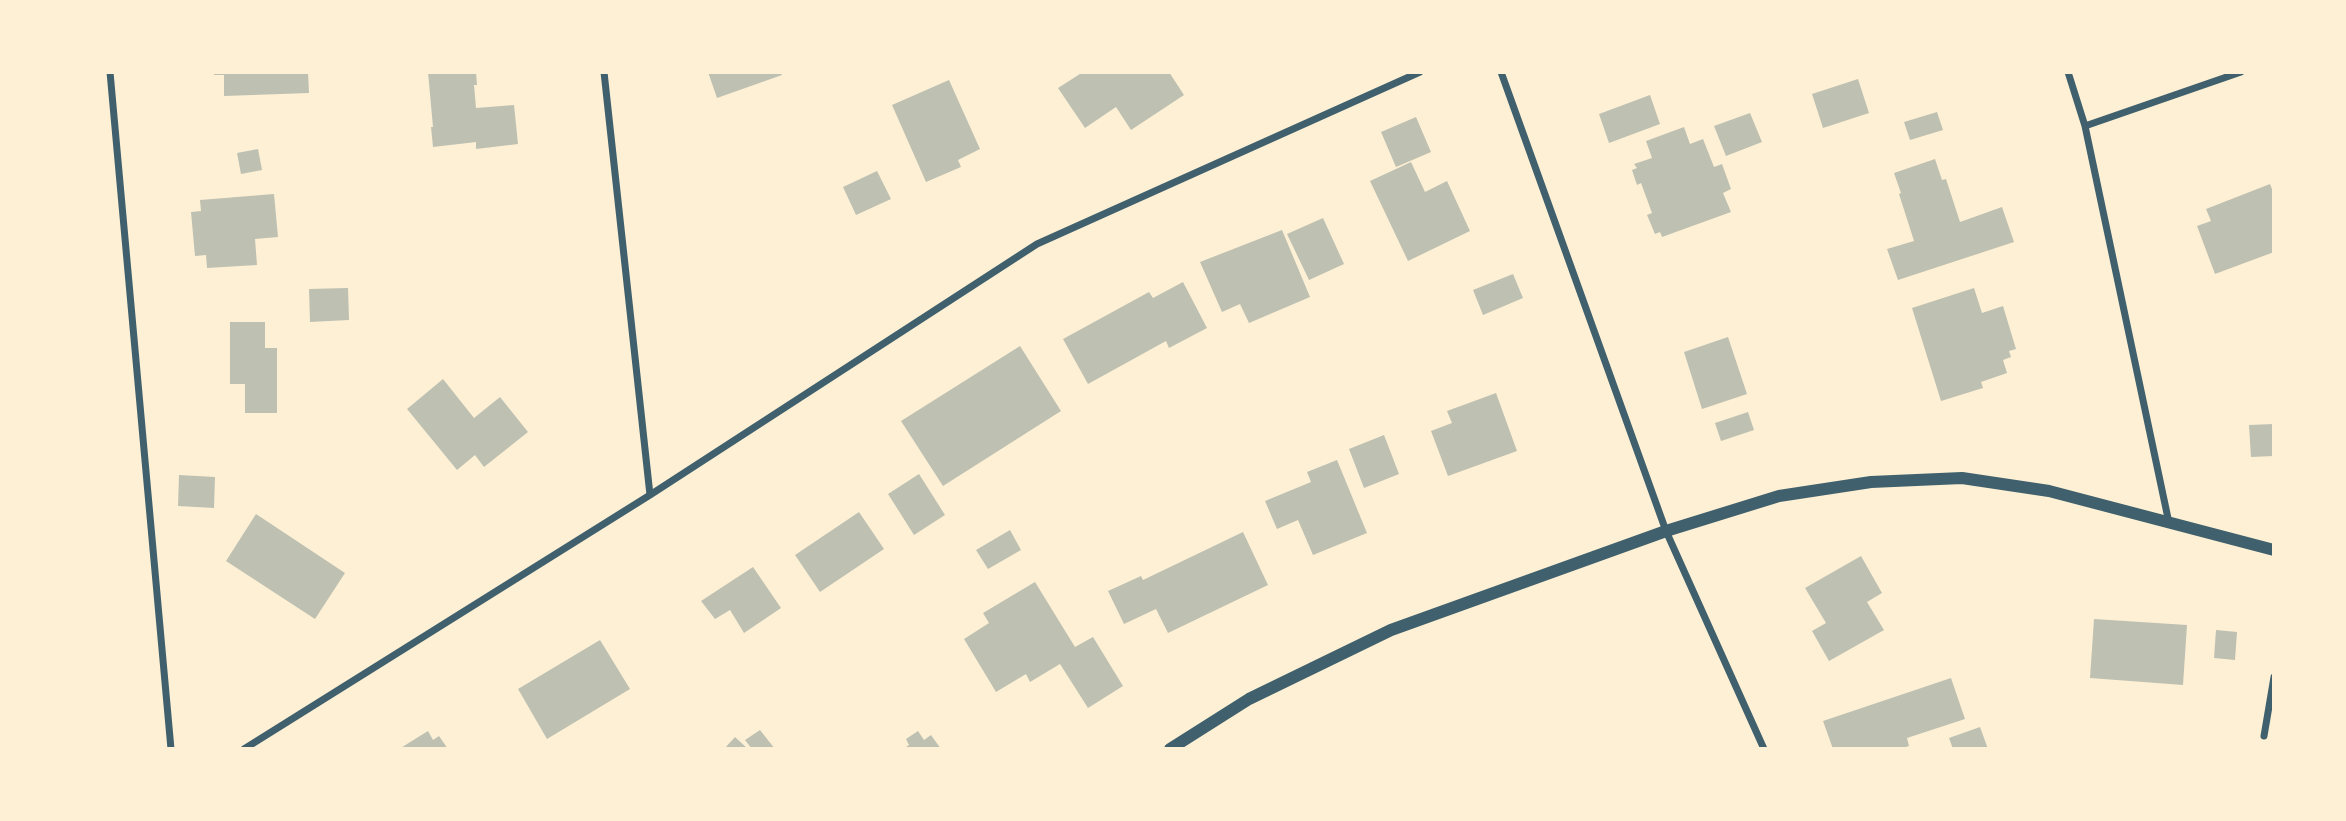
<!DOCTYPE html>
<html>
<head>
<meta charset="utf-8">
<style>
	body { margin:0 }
	#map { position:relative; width:2346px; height:821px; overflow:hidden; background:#fdf0d5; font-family:Barlow,sans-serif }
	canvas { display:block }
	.frame { position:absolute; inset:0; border:74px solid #fdf0d5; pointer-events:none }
</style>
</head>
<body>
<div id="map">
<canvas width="2346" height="821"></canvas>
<div class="frame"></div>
</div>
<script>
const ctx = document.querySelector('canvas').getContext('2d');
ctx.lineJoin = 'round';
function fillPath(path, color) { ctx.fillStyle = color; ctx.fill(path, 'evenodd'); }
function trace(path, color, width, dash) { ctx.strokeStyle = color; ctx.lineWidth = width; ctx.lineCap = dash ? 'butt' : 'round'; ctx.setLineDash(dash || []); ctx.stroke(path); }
const building = new Path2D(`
	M214,72H308L309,93L224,96V75H214Z
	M428,72H476L477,85H474L476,108L514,105L518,144L476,149V142L433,147L431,127H433Z
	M708,72H780L782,75L717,98Z
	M1083,72H1169L1184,95L1131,130L1116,107L1085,128L1058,88Z
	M1858,79L1869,113L1823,128L1812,94Z
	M949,80L980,149L958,160L961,167L926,182L892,105Z
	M1650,95L1660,124L1609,143L1599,114Z
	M1937,112L1943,130L1910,140L1904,122Z
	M1750,113L1762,142L1726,156L1714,126Z
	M1416,117L1431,152L1396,167L1381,132Z
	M1684,127L1690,144L1703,139L1714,167L1722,164L1731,189L1723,193L1731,212L1662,237L1660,232L1655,234L1647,215L1652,213L1641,183L1637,185L1632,170L1637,168L1634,164L1652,158L1646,141Z
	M258,149L262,170L241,174L237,153Z
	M1935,159L1942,180L1946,179L1960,222L2002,207L2014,242L1898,280L1887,249L1914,241L1899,194L1901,193L1894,173Z
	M1411,162L1425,192L1447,181L1470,231L1408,261L1370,181Z
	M877,171L891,199L856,215L843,187Z
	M2270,184L2274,194V252L2215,274L2197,226L2211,221L2206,209Z
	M274,194L278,237L255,239L257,265L207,268L206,255L195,256L191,212L201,211L200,200Z
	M1323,218L1344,264L1309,280L1287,234Z
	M1282,230L1310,297L1249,323L1240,304L1222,312L1200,262Z
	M1513,274L1523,298L1483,315L1473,290Z
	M1183,282L1207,328L1169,348L1166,341L1088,384L1063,339L1149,292L1153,298Z
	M348,288L349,320L310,322L309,289Z
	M1974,288L1982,313L2003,306L2016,349L2009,351L2011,357L2003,360L2007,373L1981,382L1983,388L1941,401L1912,308Z
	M230,322H265V348H277V413H245V384H230Z
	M1728,337L1747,394L1702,409L1684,352Z
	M1020,346L1061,411L943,486L901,421Z
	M443,379L474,418L500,397L528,432L484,467L475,455L457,470L407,409Z
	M1496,393L1517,451L1448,476L1431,431L1452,423L1447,411Z
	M1748,412L1754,430L1721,441L1715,423Z
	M2274,424V456L2251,457L2249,425Z
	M1384,435L1399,474L1364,488L1349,449Z
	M1337,460L1367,533L1313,555L1298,520L1277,529L1265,501L1311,482L1307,472Z
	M919,474L945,515L914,535L888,494Z
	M179,475L215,477L214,508L178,506Z
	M859,512L884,549L820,592L795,555Z
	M256,514L345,573L315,619L226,561Z
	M1010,530L1021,550L988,569L976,550Z
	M1243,532L1268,585L1168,633L1156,609L1124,624L1108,591L1141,576L1143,580Z
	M1861,556L1882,593L1867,602L1884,630L1829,661L1812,631L1826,623L1805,588Z
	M753,567L781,608L744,633L730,610L715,619L701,601Z
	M1035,582L1075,647L1093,637L1123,686L1088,708L1060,664L1030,682L1026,674L996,692L964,639L989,623L983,613Z
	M2094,619L2187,625L2183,685L2090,678Z
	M2216,630L2237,632L2235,660L2214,658Z
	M600,640L630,689L547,739L518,689Z
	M1951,678L1965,719L1907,738L1909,746L1900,749H1833L1823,721Z
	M1980,727L1988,749H1953L1949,738Z
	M760,730L775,749H752L745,740Z
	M428,731L433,740L439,736L448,749H399Z
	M918,731L924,740L931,735L941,749H903L909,745L906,739Z
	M735,737L748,749H724Z`);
const minor = new Path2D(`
	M110,72L171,749
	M604,72L650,495
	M1501,72L1666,531L1764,749
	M2068,72L2085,126L2169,523
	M2085,126L2241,72
	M2264,736L2274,677
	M244,749L650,495L1037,244L1420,72`);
const tertiary = new Path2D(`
	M1170,749L1249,699L1391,630L1666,531L1779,496L1871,482L1962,478L2049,491L2274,550`);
fillPath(building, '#bec0b2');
trace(minor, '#3f606c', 7);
trace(tertiary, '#3f606c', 12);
</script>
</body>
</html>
